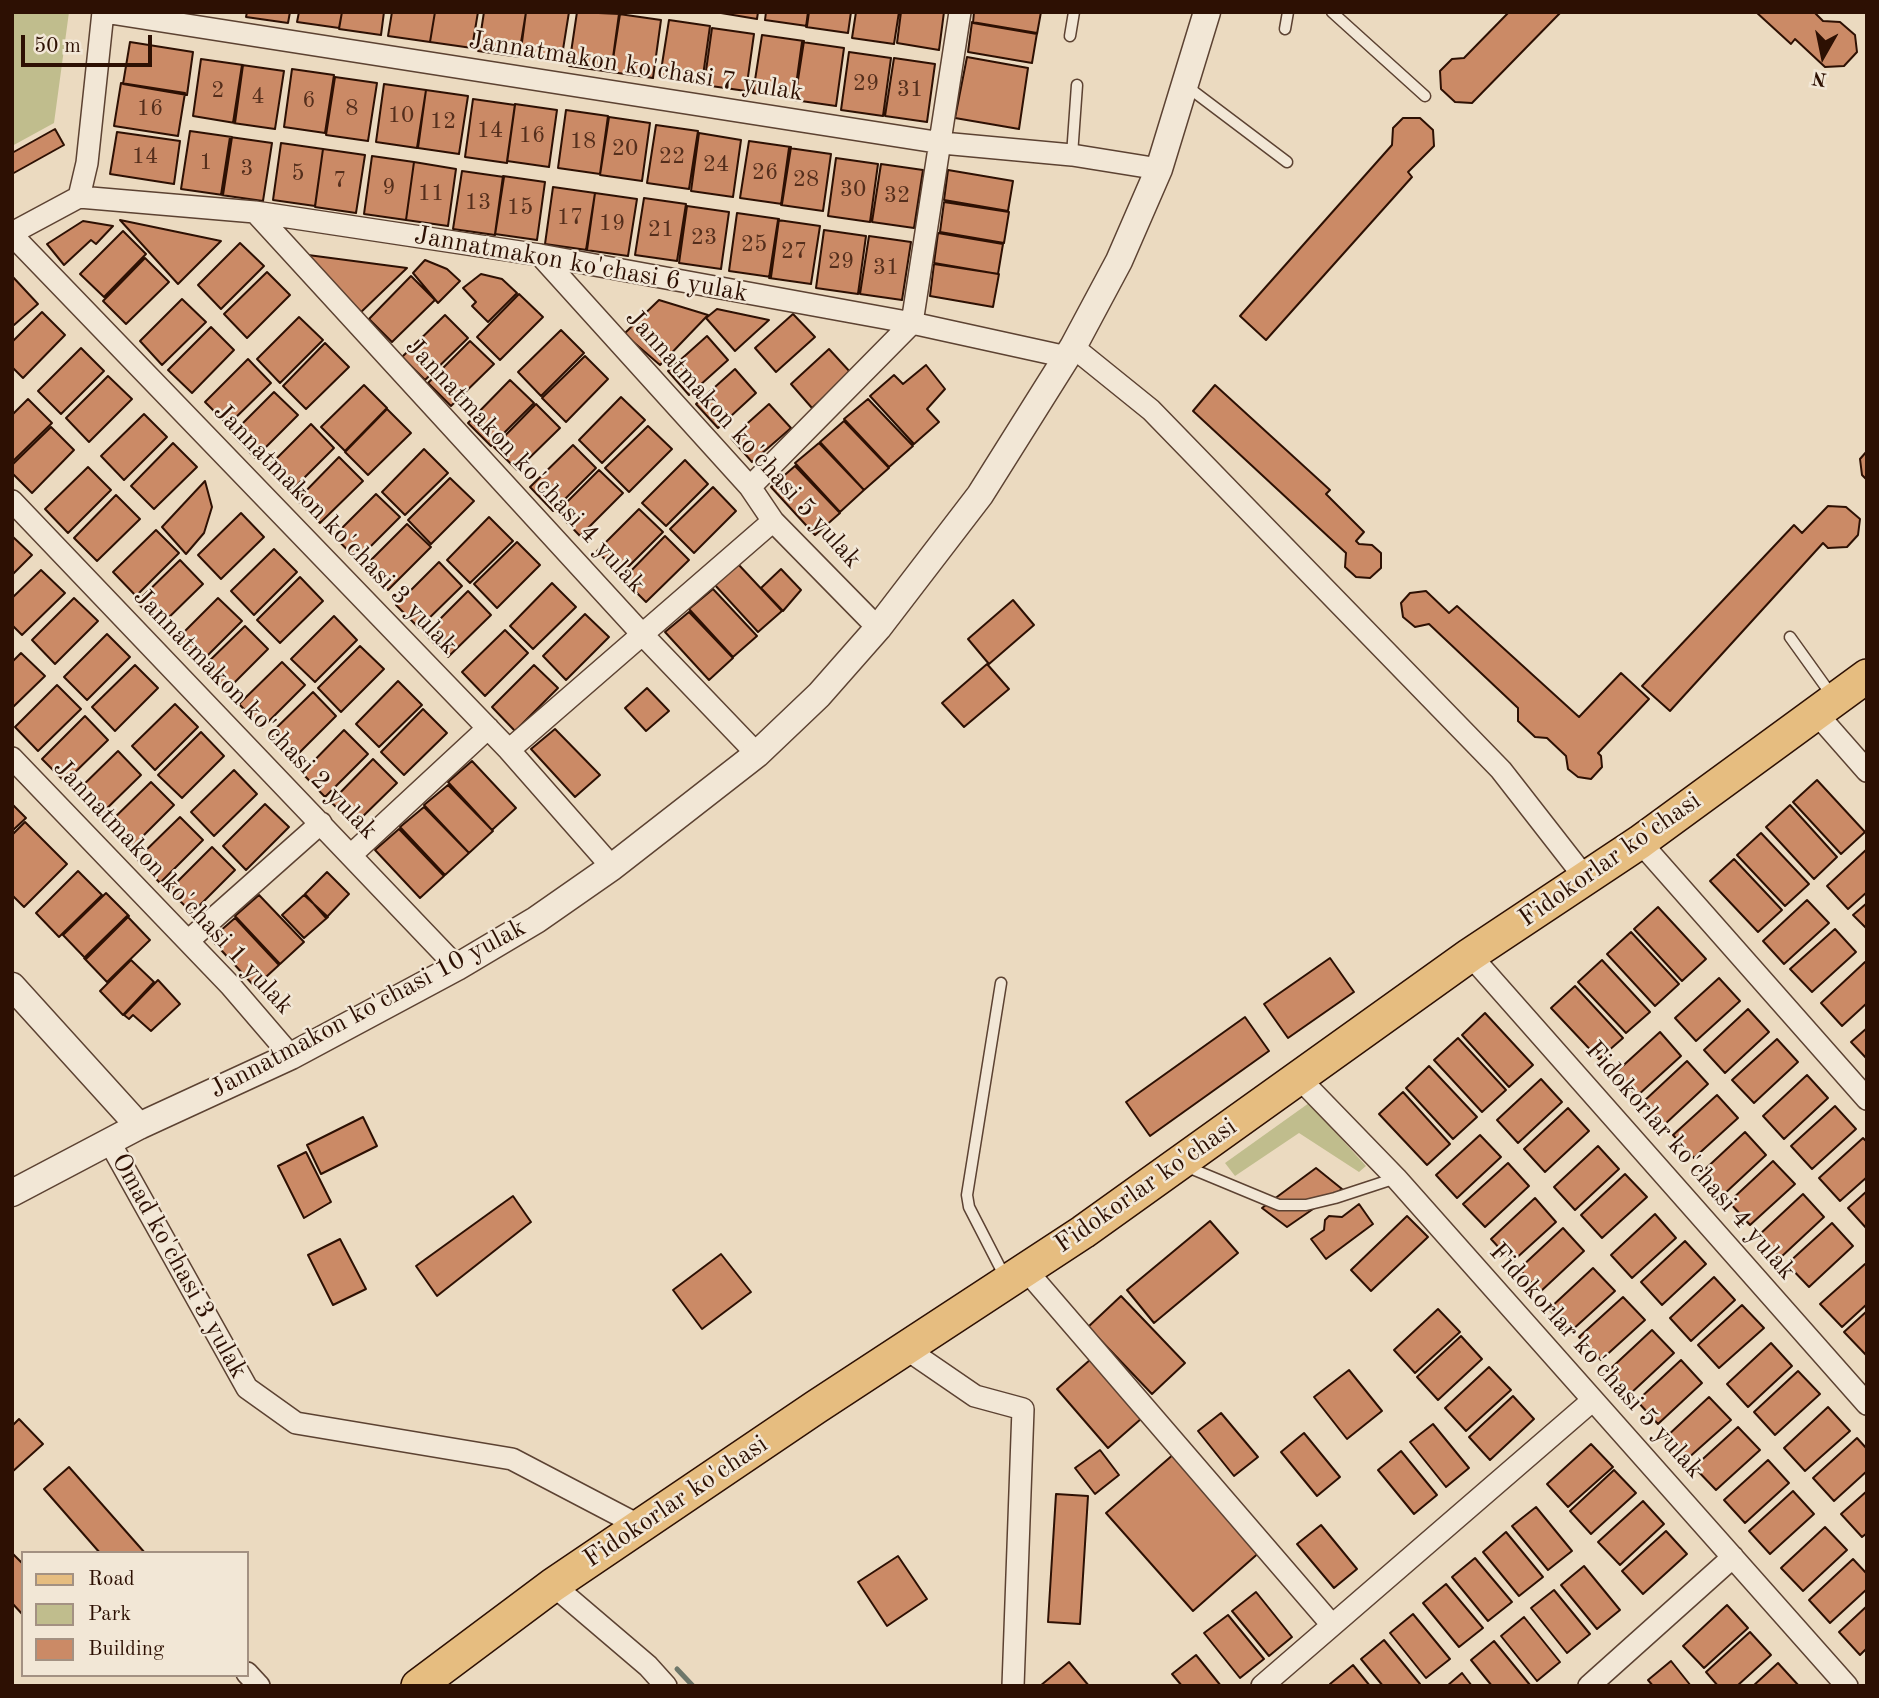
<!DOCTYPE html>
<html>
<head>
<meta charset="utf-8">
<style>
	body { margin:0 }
	#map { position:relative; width:1879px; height:1698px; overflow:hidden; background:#ebdac0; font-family:"Old Standard TT",serif }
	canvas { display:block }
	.frame { position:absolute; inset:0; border:14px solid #2d1003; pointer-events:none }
	.legend { position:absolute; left:21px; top:1551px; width:228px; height:126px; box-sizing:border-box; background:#f2e7d6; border:2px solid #a39182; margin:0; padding:9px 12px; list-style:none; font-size:21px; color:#2d1003 }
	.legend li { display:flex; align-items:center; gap:14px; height:35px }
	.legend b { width:35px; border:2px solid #a39182 }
	.north { position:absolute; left:1788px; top:21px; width:70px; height:70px; -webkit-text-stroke:5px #f2e7d6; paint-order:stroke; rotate:189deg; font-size:19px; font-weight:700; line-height:28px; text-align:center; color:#2d1003 }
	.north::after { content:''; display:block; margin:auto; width:24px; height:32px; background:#2d1003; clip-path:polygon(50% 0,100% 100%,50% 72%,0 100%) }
	.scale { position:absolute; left:21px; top:35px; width:131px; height:32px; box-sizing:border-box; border:4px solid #2d1003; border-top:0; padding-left:9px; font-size:21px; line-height:24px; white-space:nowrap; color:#2d1003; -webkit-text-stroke:5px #f2e7d6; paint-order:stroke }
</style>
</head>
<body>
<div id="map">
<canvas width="1879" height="1698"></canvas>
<div class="frame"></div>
<ul class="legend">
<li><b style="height:9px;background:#e6bd80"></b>Road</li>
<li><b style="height:19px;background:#c0bd8d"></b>Park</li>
<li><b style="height:19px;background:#cb8a66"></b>Building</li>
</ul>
<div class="north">N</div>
<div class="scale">50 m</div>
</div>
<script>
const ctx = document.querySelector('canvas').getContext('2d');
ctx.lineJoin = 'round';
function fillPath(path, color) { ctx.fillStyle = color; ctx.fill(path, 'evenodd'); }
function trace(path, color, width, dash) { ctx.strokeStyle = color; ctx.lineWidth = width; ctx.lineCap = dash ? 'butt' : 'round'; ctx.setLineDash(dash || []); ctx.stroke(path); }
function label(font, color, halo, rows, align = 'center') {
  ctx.font = font + ' "Old Standard TT",serif'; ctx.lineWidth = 5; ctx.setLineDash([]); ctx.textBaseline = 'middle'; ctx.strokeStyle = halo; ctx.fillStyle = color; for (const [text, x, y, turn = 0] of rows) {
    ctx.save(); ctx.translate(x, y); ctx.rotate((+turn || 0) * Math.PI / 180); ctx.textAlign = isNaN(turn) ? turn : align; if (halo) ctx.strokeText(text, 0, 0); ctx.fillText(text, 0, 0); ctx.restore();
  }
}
const green = new Path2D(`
	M12,12H69L54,123L12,146Z
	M1309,1103L1366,1166L1359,1172L1299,1133L1235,1176L1225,1163Z`);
const stream = new Path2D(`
	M677,1669L693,1686`);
const building = new Path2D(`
	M247,12H290L288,23L246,17Z
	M299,12H342L339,28L297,22Z
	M342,12H384L381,35L339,29Z
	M392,12H435L430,42L388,36Z
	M435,12H478L472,48L430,42Z
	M484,12H526L520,57L478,51Z
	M526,12H569L561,62L519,55Z
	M577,12L620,14L611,72L569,66Z
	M715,12H758L757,19Z
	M766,12H809L807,26L765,20Z
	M808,12H851L848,33L806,27Z
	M856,12H899L894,44L852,38Z
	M901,12H944L939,50L897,43Z
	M974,12H1041L1037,34L973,23Z
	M1509,12H1561L1472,103L1455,102L1441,89L1440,71L1452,59L1464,58Z
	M1756,12H1814L1823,21L1840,22L1855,35L1857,52L1844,66L1825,67L1795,39L1791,44Z
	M619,14L661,20L653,78L611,72Z
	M669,20L710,26L702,83L660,77Z
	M972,22L1037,33L1032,63L968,52Z
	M712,28L754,34L746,91L704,85Z
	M762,35L804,41L795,99L753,93Z
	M130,42L193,52L187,95L123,84Z
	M802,42L844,48L836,106L794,100Z
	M849,52L891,58L883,116L841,110Z
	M967,57L1028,68L1019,129L955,118Z
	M894,58L935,64L927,122L885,116Z
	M201,59L243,65L235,123L193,116Z
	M242,65L284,71L275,129L233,123Z
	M292,69L334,75L325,133L284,127Z
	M335,77L377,83L368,141L326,135Z
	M121,83L185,93L178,136L114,126Z
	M384,84L426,90L417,148L376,142Z
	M426,90L468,96L459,154L418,148Z
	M473,99L515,105L507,163L465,157Z
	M515,104L557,110L549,167L507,161Z
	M566,110L608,116L600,174L558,168Z
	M609,117L650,123L642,181L600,175Z
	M1403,118H1420L1433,130L1434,146L1408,172L1412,177L1266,340L1240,316L1392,145L1393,128Z
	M656,125L698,131L689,189L647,183Z
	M55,129L64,145L12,174V153Z
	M190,131L232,137L223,195L181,189Z
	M117,132L180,141L174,184L110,174Z
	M699,133L741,140L733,197L691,191Z
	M230,137L272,143L263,201L221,195Z
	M749,141L791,147L782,204L740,198Z
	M281,143L323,149L315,206L273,200Z
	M789,148L831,154L823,211L781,205Z
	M323,149L365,155L356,213L315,207Z
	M372,156L414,162L406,220L364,214Z
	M836,158L878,164L870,222L828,216Z
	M414,162L456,169L448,226L406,220Z
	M881,164L923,170L914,228L872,222Z
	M948,170L1013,181L1008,211L944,200Z
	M462,171L504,177L495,235L453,229Z
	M503,176L545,182L537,240L495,234Z
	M553,187L595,193L587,250L545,244Z
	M595,193L637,199L628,256L586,250Z
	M644,198L686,204L677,261L635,255Z
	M944,202L1009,212L1004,243L940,232Z
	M687,206L729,212L721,269L679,263Z
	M737,213L779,219L771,277L729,271Z
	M120,220L221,241L178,284Z
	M778,220L820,226L811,284L769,278Z
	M83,221L113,226L96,244L91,240L64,265L47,244Z
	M824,230L866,236L858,294L816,288Z
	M123,231L146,254L104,297L80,274Z
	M938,233L1003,244L998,274L934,263Z
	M869,236L911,242L902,300L860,294Z
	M240,243L264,266L221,309L198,285Z
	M308,255L407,268L359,314Z
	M145,258L169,282L126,324L103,301Z
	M425,260L447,269L460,281L438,303L413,273Z
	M934,264L999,274L993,307L930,296Z
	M267,272L290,295L247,338L224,314Z
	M481,274L502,279L517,293L488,322L472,306L476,302L463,288Z
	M12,276L38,304L14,325L12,323Z
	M411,276L435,300L392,342L369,319Z
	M519,294L543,317L500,360L477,337Z
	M182,299L206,322L162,365L140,341Z
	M659,300L708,315L660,365L624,334Z
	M717,309L769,320L735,351L706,318Z
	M42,312L65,335L23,378L12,367V342Z
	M793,314L815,337L776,372L755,348Z
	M445,315L468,338L425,380L402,357Z
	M299,317L323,340L280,383L257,359Z
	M211,327L234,350L192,393L168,370Z
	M561,330L584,353L541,396L518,372Z
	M707,336L728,360L689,395L668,371Z
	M470,341L494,364L451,406L428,383Z
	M325,343L349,367L306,409L283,386Z
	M81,348L104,371L61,414L38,391Z
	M829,349L851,373L812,408L791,384Z
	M585,356L608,379L566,422L542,398Z
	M248,359L271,383L228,425L205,402Z
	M926,365L945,389L927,409L939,422L914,444L870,396L894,375L903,384Z
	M735,369L756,393L718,428L696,404Z
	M108,376L132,399L89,442L66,418Z
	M510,380L534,403L491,446L468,423Z
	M364,385L387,408L345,451L321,427Z
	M1215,385L1330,490L1326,494L1364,532L1356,541L1359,544L1372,545L1381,553V568L1370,578L1356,577L1345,567L1346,553L1193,411Z
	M274,392L298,415L255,458L232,434Z
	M621,397L645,420L602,463L579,440Z
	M28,399L52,423L12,462V415Z
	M868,399L913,446L889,467L844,419Z
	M536,404L560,428L517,470L494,447Z
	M769,404L791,428L752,462L731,438Z
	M387,409L411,433L368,475L345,452Z
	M144,414L167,437L124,480L101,456Z
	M844,421L889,468L864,490L820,442Z
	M311,424L334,448L291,491L268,467Z
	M648,426L672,449L629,492L605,468Z
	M51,427L74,450L32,493L12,473V465Z
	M173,443L197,467L154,509L131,486Z
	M819,443L864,490L840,512L795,463Z
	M573,445L596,468L553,511L530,487Z
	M424,449L448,473L405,515L382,492Z
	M1867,451V480L1862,475L1860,459Z
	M339,457L363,481L320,523L297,500Z
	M685,460L708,484L666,526L642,503Z
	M795,466L840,513L815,535L771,487Z
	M88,467L111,490L68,533L45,509Z
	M599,470L623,493L580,536L557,512Z
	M450,478L474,501L431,544L408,520Z
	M205,481L212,507L204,533L186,554L162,527Z
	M713,487L736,511L694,553L670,529Z
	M376,494L400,517L357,560L334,536Z
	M116,495L140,519L97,561L74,538Z
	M1828,506L1846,507L1860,519L1858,535L1847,547L1828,548L1823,543L1670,711L1642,686L1794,525L1802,533Z
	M639,509L663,532L620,575L597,551Z
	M241,513L264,537L221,579L198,555Z
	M489,517L513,541L470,583L447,560Z
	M407,524L431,547L388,590L365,566Z
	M156,530L179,553L136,596L113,572Z
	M12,536L32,555L12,575Z
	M665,536L689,560L646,602L623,579Z
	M517,542L540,565L497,608L474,584Z
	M274,549L297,572L254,615L231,591Z
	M180,560L203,584L160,626L137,602Z
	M439,562L462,586L419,628L396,605Z
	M738,564L782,611L758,632L714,584Z
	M781,569L801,590L783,611L761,588Z
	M41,570L65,593L22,635L12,625V598Z
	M300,577L323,601L280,643L257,620Z
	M552,583L576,607L533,649L510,626Z
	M713,589L757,636L733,657L689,609Z
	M468,591L491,615L448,657L425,634Z
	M1426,591L1449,613L1457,606L1579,717L1621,673L1649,699L1598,753L1601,756L1602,767L1591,779L1578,777L1568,769L1566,756L1547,738L1535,737L1518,721V708L1429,624L1415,627L1403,617L1401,603L1410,593Z
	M74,598L98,621L55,664L32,640Z
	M218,598L242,621L199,664L176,640Z
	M1013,600L1034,625L989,664L968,639Z
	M689,612L733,658L709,680L665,632Z
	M585,614L609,637L566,680L543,656Z
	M334,616L357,640L315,682L291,659Z
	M245,626L268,649L225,692L202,668Z
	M505,630L528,653L485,696L462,672Z
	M107,634L130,657L87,700L64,677Z
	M360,646L384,669L341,712L318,688Z
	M21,653L45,676L12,708V662Z
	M282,662L305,685L262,728L239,704Z
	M987,664L1009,689L964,727L942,703Z
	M135,665L158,688L115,731L92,707Z
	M534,665L558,688L515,731L492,707Z
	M398,681L422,705L379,747L356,724Z
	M57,685L81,709L38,751L15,727Z
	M647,688L669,711L646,731L625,708Z
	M313,692L336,716L294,758L270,734Z
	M175,704L198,727L155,770L132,746Z
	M423,709L447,733L404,775L381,752Z
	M85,716L108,740L65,782L42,759Z
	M555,729L600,775L575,797L531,749Z
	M344,730L368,754L325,797L302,773Z
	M201,732L224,756L182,798L158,775Z
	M118,751L141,775L98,817L75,793Z
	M373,759L397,783L354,825L331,802Z
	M472,761L516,808L492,830L448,782Z
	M234,770L257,794L214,836L191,812Z
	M1817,780L1865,832L1841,854L1793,802Z
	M151,782L174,805L131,848L108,824Z
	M448,785L493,831L469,853L424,805Z
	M12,804L26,818L12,831Z
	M265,804L289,827L246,870L223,846Z
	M1790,805L1837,857L1814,879L1766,827Z
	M424,807L469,853L445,875L400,827Z
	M180,817L203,840L160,883L137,859Z
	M25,822L67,864L24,907L12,895V835Z
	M399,829L444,876L420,898L375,850Z
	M1761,833L1809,884L1785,906L1737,855Z
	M212,847L235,870L192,913L169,890Z
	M1867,849V892L1848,909L1827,886Z
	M1734,859L1782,910L1758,932L1710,881Z
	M78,871L102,895L59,937L36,913Z
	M327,872L349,894L326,918L305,894Z
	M106,893L129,916L86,959L63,935Z
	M259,895L304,942L280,964L235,916Z
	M304,895L328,917L304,938L282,915Z
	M1807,900L1829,923L1784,964L1763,941Z
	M1867,903V929L1853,915Z
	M1658,907L1706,959L1682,981L1634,929Z
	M127,916L150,940L107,982L84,958Z
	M235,918L279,965L255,987L211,939Z
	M1835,929L1856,952L1812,992L1790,969Z
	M1631,932L1679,984L1655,1006L1607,954Z
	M1330,958L1354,992L1288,1038L1264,1004Z
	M131,960L154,982L123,1015L100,991Z
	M1602,960L1650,1012L1626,1033L1578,982Z
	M1865,962L1867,964V1003L1842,1026L1821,1003Z
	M1719,978L1740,1001L1696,1041L1675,1018Z
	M158,980L180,1004L151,1031L133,1015L129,1019L124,1015Z
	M1575,986L1623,1038L1599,1059L1551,1008Z
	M1748,1009L1769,1032L1725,1073L1704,1050Z
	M1485,1013L1533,1065L1509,1087L1462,1035Z
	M1245,1017L1269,1051L1150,1136L1126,1102Z
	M1867,1028V1059L1851,1042Z
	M1660,1032L1681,1056L1637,1096L1615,1073Z
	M1458,1038L1506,1090L1482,1112L1434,1060Z
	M1777,1039L1798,1062L1754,1103L1732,1080Z
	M1687,1061L1708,1084L1664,1125L1643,1102Z
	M1429,1066L1477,1117L1453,1139L1406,1088Z
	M1807,1075L1828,1098L1784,1139L1763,1116Z
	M1541,1079L1562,1102L1518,1143L1497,1120Z
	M1403,1092L1450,1144L1427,1165L1379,1114Z
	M1717,1095L1738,1118L1694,1158L1673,1135Z
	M1835,1106L1856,1129L1812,1169L1791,1146Z
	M1568,1108L1589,1131L1545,1172L1524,1149Z
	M363,1117L377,1146L321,1174L307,1145Z
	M1745,1132L1766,1155L1722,1196L1701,1173Z
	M1480,1135L1501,1157L1457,1198L1436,1175Z
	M1863,1138L1867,1142V1177L1840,1201L1819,1178Z
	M1598,1146L1619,1169L1575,1210L1554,1187Z
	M306,1152L331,1202L304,1218L278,1166Z
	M1773,1161L1795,1184L1750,1225L1729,1202Z
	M1508,1163L1529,1186L1485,1227L1463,1204Z
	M1316,1168L1342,1189L1287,1227L1262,1208Z
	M1625,1174L1647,1197L1602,1238L1581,1215Z
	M1867,1191V1229L1848,1208Z
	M1803,1194L1824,1217L1780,1258L1759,1235Z
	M513,1196L531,1222L437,1296L416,1266Z
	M1535,1198L1556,1222L1512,1262L1491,1239Z
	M1359,1204L1373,1224L1326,1259L1311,1239L1324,1230L1325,1220L1329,1216L1342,1217Z
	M1655,1214L1676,1238L1632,1278L1611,1255Z
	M1407,1216L1428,1237L1371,1291L1351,1270Z
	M1210,1221L1238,1253L1154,1323L1127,1290Z
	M1832,1223L1853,1246L1809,1287L1787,1264Z
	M1563,1228L1584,1251L1540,1292L1519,1269Z
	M340,1239L366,1289L333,1305L308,1255Z
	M1685,1241L1706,1264L1662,1305L1641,1282Z
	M721,1254L751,1292L702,1329L673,1290Z
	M1865,1264L1867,1266V1304L1842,1327L1820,1304Z
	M1593,1268L1615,1291L1570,1332L1549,1309Z
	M1714,1277L1735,1300L1691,1341L1670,1318Z
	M1121,1296L1185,1363L1152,1394L1088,1327Z
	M1623,1297L1645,1320L1601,1360L1579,1337Z
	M1742,1305L1764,1328L1719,1368L1698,1345Z
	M1438,1309L1460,1332L1415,1373L1394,1350Z
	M1867,1311V1354L1866,1355L1844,1332Z
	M1652,1330L1674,1353L1630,1394L1608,1371Z
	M1461,1336L1482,1359L1438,1400L1417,1377Z
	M1771,1343L1792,1366L1748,1407L1727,1384Z
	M1091,1359L1142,1418L1108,1448L1057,1389Z
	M1681,1360L1702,1383L1658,1424L1637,1401Z
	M1489,1367L1511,1390L1466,1431L1445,1408Z
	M1349,1370L1382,1411L1347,1439L1314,1397Z
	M1798,1371L1820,1394L1775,1435L1754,1412Z
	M1513,1396L1534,1419L1490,1460L1469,1437Z
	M1709,1397L1731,1420L1686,1460L1665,1438Z
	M1828,1407L1850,1431L1805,1471L1784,1448Z
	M1221,1413L1258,1457L1234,1476L1198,1431Z
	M19,1419L43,1444L12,1472V1426Z
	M1433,1424L1469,1468L1446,1487L1410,1442Z
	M1738,1427L1760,1450L1716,1490L1694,1467Z
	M1304,1433L1340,1477L1317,1496L1281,1452Z
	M1857,1438L1867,1449V1471L1834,1501L1813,1478Z
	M1591,1444L1613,1467L1568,1507L1547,1484Z
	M1100,1450L1119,1475L1095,1494L1075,1468Z
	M1401,1451L1437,1495L1414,1514L1378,1470Z
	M1175,1453L1262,1550L1193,1611L1106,1513Z
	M1768,1460L1789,1483L1745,1523L1724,1500Z
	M69,1467L145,1553H100L44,1489Z
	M1614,1470L1636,1493L1591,1534L1570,1511Z
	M1793,1491L1814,1514L1770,1554L1749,1531Z
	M1867,1491V1533L1862,1537L1841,1514Z
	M1056,1494L1088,1496L1080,1624L1048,1622Z
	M1643,1501L1664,1524L1620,1565L1598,1542Z
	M1536,1507L1572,1551L1548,1570L1512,1526Z
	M1321,1525L1357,1569L1334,1588L1297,1544Z
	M1825,1527L1847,1550L1803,1591L1781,1568Z
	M1666,1531L1687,1554L1643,1594L1622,1571Z
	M1506,1532L1543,1577L1519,1596L1483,1552Z
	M12,1553L23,1564V1615L12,1603Z
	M898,1556L927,1599L887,1626L858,1582Z
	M1475,1558L1512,1602L1488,1621L1452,1577Z
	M1853,1559L1867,1574V1589L1830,1623L1809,1600Z
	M1584,1566L1620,1610L1597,1629L1561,1585Z
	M1446,1584L1483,1628L1459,1647L1423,1603Z
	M1554,1590L1590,1634L1567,1653L1531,1608Z
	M1256,1592L1292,1637L1269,1656L1232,1611Z
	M1727,1605L1748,1628L1704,1668L1683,1646Z
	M1867,1606V1648L1860,1655L1839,1632Z
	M1413,1614L1450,1659L1426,1678L1390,1633Z
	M1228,1615L1264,1659L1240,1678L1204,1633Z
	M1524,1617L1560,1662L1537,1681L1501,1636Z
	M1750,1632L1771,1655L1737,1686H1718L1706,1672Z
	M1384,1640L1420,1684L1419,1686H1383L1361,1659Z
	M1494,1641L1530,1685L1529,1686H1492L1471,1660Z
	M1196,1655L1221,1686H1182L1172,1674Z
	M1671,1661L1691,1686H1653L1648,1680Z
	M1069,1662L1089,1686H1040Z
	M1778,1663L1799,1686H1753Z
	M1353,1665L1370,1686H1331L1330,1684Z
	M1462,1673L1472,1686H1447Z`);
const service = new Path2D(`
	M1332,12L1425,96
	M1285,29L1288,12
	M1070,36L1074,12
	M1185,85L1287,162
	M1072,155L1077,85
	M1790,637L1833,697
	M1001,983L967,1195L969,1207L1006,1279
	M1185,1166L1279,1205H1306L1335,1198L1396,1178`);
const minor = new Path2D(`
	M104,12L942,143L1072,155L1159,169
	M79,197L255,212L540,255L912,323L1067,357
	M255,212L641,633L757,754
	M12,233L79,197L87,163L103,12
	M12,235L509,750L612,867
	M540,255L750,487L773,521L878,628
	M1073,347L1151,410L1501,770L1586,879
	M750,487L912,323L960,12
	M12,501L457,967
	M1816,713L1867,771
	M509,750L773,521
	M12,758L230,985L291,1056
	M1640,842L1867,1099
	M351,855L488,728
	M188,941L321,823
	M1470,955L1867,1404
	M1299,1078L1396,1178L1847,1686
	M109,1141L247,1388L296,1423L512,1459L640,1526
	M1026,1270L1332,1625
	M905,1348L975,1396L1023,1409L1013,1686
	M553,1585L648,1666L666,1686
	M247,1673L259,1686
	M1262,1686L1593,1400
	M1589,1686L1733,1557`);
const tertiary = new Path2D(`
	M12,986L139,1126
	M12,1193L139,1126L291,1056L457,967L536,920L612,867L757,754L819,695L878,628L980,495L1073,347L1119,261L1159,169L1207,12`);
const primary = new Path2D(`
	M418,1686L553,1585L816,1407L1083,1232L1470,955L1640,842L1867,676`);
const numberNames = [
	["29",866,84],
	["31",910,90],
	["2",218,91],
	["4",258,97],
	["6",309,101],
	["16",150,109],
	["8",352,109],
	["10",401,116],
	["12",443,122],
	["14",490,131],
	["16",532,136],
	["18",583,142],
	["20",625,149],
	["14",145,157],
	["22",672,157],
	["1",206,163],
	["24",716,165],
	["3",247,169],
	["26",765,173],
	["5",298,174],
	["28",806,180],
	["7",340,181],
	["9",389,188],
	["30",853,190],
	["11",431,194],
	["32",897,196],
	["13",478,203],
	["15",520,208],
	["17",570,218],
	["19",612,224],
	["21",661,230],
	["23",704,238],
	["25",754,245],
	["27",794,252],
	["29",841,262],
	["31",886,268]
];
const streetNames = [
	["Jannatmakon ko'chasi 7 yulak",636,67,9],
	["Jannatmakon ko'chasi 6 yulak",581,265,10],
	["Jannatmakon ko'chasi 5 yulak",743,439,48],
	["Jannatmakon ko'chasi 4 yulak",525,466,47],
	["Jannatmakon ko'chasi 3 yulak",335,529,46],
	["Jannatmakon ko'chasi 2 yulak",255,714,46],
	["Fidokorlar ko'chasi",1610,860,-35],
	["Jannatmakon ko'chasi 1 yulak",173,887,47],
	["Jannatmakon ko'chasi 10 yulak",368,1009,-28],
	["Fidokorlar ko'chasi 4 yulak",1690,1161,49],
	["Fidokorlar ko'chasi",1146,1186,-35],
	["Omad ko'chasi 3 yulak",179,1266,61],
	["Fidokorlar ko'chasi 5 yulak",1596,1361,48],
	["Fidokorlar ko'chasi",676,1502,-34]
];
fillPath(green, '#c0bd8d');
trace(stream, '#6e776a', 5);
fillPath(building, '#cb8a66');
trace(building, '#2d1003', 2);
trace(service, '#5c4232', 13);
trace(minor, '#5c4232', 24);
trace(tertiary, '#5c4232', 29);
trace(primary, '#2d1003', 36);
trace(service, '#f2e7d6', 10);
trace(minor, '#f2e7d6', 21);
trace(tertiary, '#f2e7d6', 26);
trace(primary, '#e6bd80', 33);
label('23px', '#542e1c', null, numberNames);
label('26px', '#2d1003', '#f2e7d6', streetNames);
</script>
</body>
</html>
